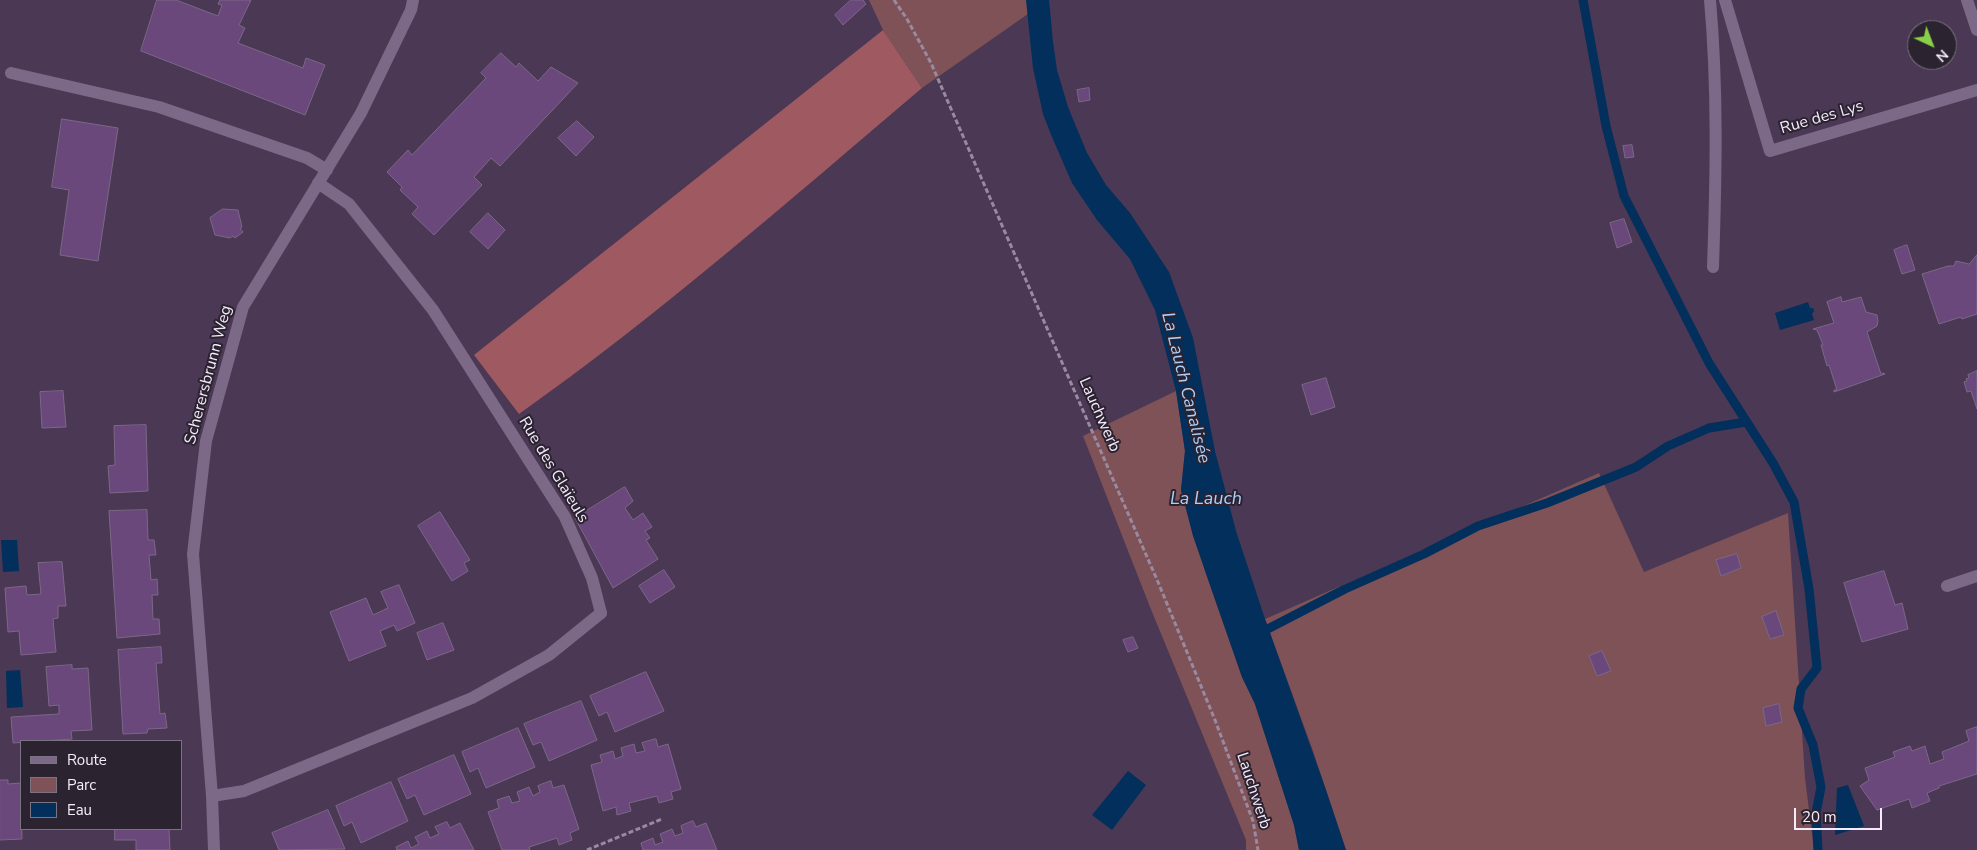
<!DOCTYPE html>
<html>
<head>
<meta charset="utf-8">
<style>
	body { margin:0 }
	#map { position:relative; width:1977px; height:850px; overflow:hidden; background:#4a3854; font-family:"Nunito Sans",sans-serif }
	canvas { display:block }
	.legend { position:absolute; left:20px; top:740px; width:162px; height:90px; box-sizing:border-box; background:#2b2330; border:1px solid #7c7382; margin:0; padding:6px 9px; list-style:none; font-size:15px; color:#f6ebfc }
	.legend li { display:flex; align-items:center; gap:10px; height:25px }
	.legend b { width:25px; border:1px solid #7c7382 }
	.north { position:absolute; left:1907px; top:20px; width:50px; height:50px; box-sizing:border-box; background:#2b2330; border:1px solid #7c7382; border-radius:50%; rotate:137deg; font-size:14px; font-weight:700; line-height:20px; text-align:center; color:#f6ebfc }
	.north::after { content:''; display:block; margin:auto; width:18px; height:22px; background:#89cf49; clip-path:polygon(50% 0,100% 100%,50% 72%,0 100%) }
	.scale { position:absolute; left:1794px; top:808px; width:88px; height:22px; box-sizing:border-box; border:2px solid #f6ebfc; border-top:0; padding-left:6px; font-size:15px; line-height:18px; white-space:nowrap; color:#f6ebfc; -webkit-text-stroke:4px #2b2330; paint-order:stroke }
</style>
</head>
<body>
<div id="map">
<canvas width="1977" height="850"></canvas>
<ul class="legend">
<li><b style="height:6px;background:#7c6887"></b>Route</li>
<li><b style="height:14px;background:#7e5256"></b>Parc</li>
<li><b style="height:14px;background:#022f5b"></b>Eau</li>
</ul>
<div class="north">N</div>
<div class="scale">20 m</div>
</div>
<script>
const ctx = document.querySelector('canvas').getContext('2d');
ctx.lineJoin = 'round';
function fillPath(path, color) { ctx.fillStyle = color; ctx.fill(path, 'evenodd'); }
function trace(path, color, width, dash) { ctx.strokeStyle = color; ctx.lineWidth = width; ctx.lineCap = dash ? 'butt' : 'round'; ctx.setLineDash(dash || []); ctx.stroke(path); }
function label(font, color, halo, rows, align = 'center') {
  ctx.font = font + ' "Nunito Sans",sans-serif'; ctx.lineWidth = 4; ctx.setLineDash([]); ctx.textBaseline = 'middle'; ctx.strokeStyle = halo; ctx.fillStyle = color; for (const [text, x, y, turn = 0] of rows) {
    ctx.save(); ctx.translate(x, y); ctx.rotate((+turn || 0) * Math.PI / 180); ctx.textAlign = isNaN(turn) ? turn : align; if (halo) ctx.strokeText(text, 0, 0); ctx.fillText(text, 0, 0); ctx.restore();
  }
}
const green = new Path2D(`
	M869,0H1048L922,88L883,30Z
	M1176,391L1185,451L1181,490L1205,571L1242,677L1255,704L1294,825L1299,850H1246V840L1150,607L1083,436Z
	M1599,473L1644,572L1788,513L1805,778L1814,850H1346L1313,751L1265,619Z`);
const forest = new Path2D(`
	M883,30L922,88C790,200 660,314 519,414L474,355Z`);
const water = new Path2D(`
	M1026,0H1049L1053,42L1057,70L1068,107L1087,153L1106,185L1130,213L1169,272L1193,338L1215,451L1236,531L1265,619L1326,790L1346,850H1299L1294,825L1255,704L1242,677L1193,536L1181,490L1185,451L1176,391L1155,310L1130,259L1097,220L1072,183L1052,137L1043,114L1033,68Z
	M1808,302L1810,308H1813L1814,311L1812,314L1814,320L1780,330L1775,313Z
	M1,540H17L19,571L3,572Z
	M20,670L23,707L7,708L6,671Z
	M1128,771L1146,785L1112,830L1092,815Z
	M1848,785L1864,826L1835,835L1837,788Z`);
const stream = new Path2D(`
	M1583,0L1606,126L1624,196L1709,363L1773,463L1794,502L1809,589L1817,668L1801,689L1798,708L1813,745L1821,787L1816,813L1818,850
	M1258,634L1345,589L1424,554L1478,526L1547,503L1636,467L1668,446L1709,428L1746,422`);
const building = new Path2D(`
	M157,0H176L218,16L222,5L218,4L220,0H251L239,25L245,28L238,43L303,68L306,58L325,65L305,115L141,51Z
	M851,0H863L866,4L843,25L835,15Z
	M501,53L516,67L519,63L538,81L551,67L578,83L500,166L491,158L474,177L482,185L434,235L412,214L418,207L400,190L402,187L387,172L408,150L412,155L486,78L481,73Z
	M1089,88L1090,100L1079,102L1077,90Z
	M62,119L118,128L98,261L60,255L69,190L52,187Z
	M577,121L594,137L576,156L558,138Z
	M1632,145L1634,157L1625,158L1623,146Z
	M223,209L238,210L242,227L240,228L243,232L235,238L233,236L230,238L215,235L210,218Z
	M488,213L505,230L488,249L470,232Z
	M1624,219L1632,242L1617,248L1610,223Z
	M1907,245L1915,270L1902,274L1894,250Z
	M1977,255V314L1962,319L1961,317L1939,324L1922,274L1948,266H1954L1956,261L1969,264Z
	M1841,297L1842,302L1861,297L1866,312L1877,315L1878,321L1877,326L1867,332L1881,374L1884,373L1885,374L1834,392V390H1837L1829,365L1827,366L1821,345H1823L1817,330L1813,329L1834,323L1827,302Z
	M1977,371V409L1971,391L1967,392L1964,382L1967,381L1966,379L1969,378L1968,375Z
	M1326,378L1335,407L1311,415L1302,385Z
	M63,391L66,427L42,428L40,392Z
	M146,425L148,491L110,493L108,466L115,465L114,426Z
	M625,487L633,501L625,508L633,520L643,513L652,527L645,531L650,538L646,540L658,559L613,588L575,518Z
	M147,510L148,540H154L156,555H149L151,580L157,579L158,595H152L153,619H159L160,634L117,638L109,511Z
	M440,512L470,560L464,563L468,571L452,581L418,526Z
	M1737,554L1741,568L1721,576L1716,560Z
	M62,562L66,606H58V618L53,619L56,652L21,655L19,631L8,632L5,588L26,586L27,595L41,594L38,563Z
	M664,570L675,587L650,603L639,586Z
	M1884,571L1895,605L1902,603L1908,629L1862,642L1844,583Z
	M399,585L415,623L397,631L394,625L380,631L386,646L349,661L330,612L366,598L373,615L388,608L381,592Z
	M1776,611L1784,635L1770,639L1762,617Z
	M443,623L454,650L427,660L417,633Z
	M1133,637L1138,648L1128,652L1123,640Z
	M161,647L162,663H156L160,714L165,713L167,728L148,729L147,733L123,734L118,650Z
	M1602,651L1611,671L1597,676L1589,656Z
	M72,665V669L88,668L92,730L71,731L72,739L13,743L11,717L59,714V705L49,706L46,667Z
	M646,672L664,711L615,732L607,712L599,716L590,696Z
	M581,701L597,740L549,761L541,742L533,745L524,724Z
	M1779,704L1782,722L1766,726L1763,708Z
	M1977,727V774L1939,786V788L1927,793L1930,801L1912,808L1909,799L1877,810L1860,786L1869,780L1865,768L1895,757L1893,752L1910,746L1912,751L1925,746L1930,764L1944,759L1942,752L1969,741L1966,731Z
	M518,728L535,767L486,788L478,768L470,772L462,752Z
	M656,739L658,747L668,744L681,789L671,792L673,799L659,803L657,796L629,803L631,811L617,815L616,807L603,811L591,765L602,762L600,755L613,751L615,759L623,756L621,748L634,744L636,753L645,751L642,743Z
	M454,755L471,794L424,815L415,795L407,799L398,779Z
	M0,780H8V784L21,783L22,839L0,840Z
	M551,781L553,788L564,785L579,829L570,833L572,840L559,845L557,838L529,847L530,850H502L488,812L499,808L497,800L509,796L512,803L520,801L517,792L529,787L533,796L540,792L538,786Z
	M391,782L408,821L361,843L352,822L344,826L336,806Z
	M328,810L345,849L279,850L272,833Z
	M693,821L696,827L706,823L717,850H643L641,843L653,838L655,845L663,842L660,834L672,829L675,836L683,833L681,826Z
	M447,822L450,828L460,823L474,850H397L396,847L408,841L411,848L419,844L415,837L427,831L430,838L439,834L435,827Z
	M115,829H169L170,850H136V840H115Z`);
const path = new Path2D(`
	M894,0L907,19L931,63L1158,582L1215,720L1253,821L1258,850
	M587,850L662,819`);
const service = new Path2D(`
	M1710,0C1718,89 1716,178 1713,267
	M318,183L349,204L433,310L565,517L592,578L601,613
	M1947,586L1977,576`);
const minor = new Path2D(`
	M1725,0L1770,151L1977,90
	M1967,0L1977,30
	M11,73L159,107L307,158L327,170
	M212,796L244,791L472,698L549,655L601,613
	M214,850L212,796L193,554L206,441L243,307L361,113L411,10L413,0`);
const streetNames = [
	["Rue des Lys",1822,118,-16],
	["Scherersbrunn Weg",209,375,-75],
	["Lauchwerb",1099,415,66],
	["Rue des Glaïeuls",553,470,59],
	["Lauchwerb",1253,791,72]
];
const waterNames = [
	["La Lauch Canalisée",1185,388,76],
	["La Lauch",1206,500]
];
fillPath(green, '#7e5256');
fillPath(forest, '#9e5961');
fillPath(water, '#022f5b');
trace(stream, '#022f5b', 9);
fillPath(building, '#6a487c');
trace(building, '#7b6886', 1);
trace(path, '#998aa1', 3, [5, 2.5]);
trace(service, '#7c6887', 12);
trace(minor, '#7c6887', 12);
label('16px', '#f6ebfc', '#2b2330', streetNames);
label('italic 18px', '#abd0fb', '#2b2330', waterNames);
</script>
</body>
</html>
